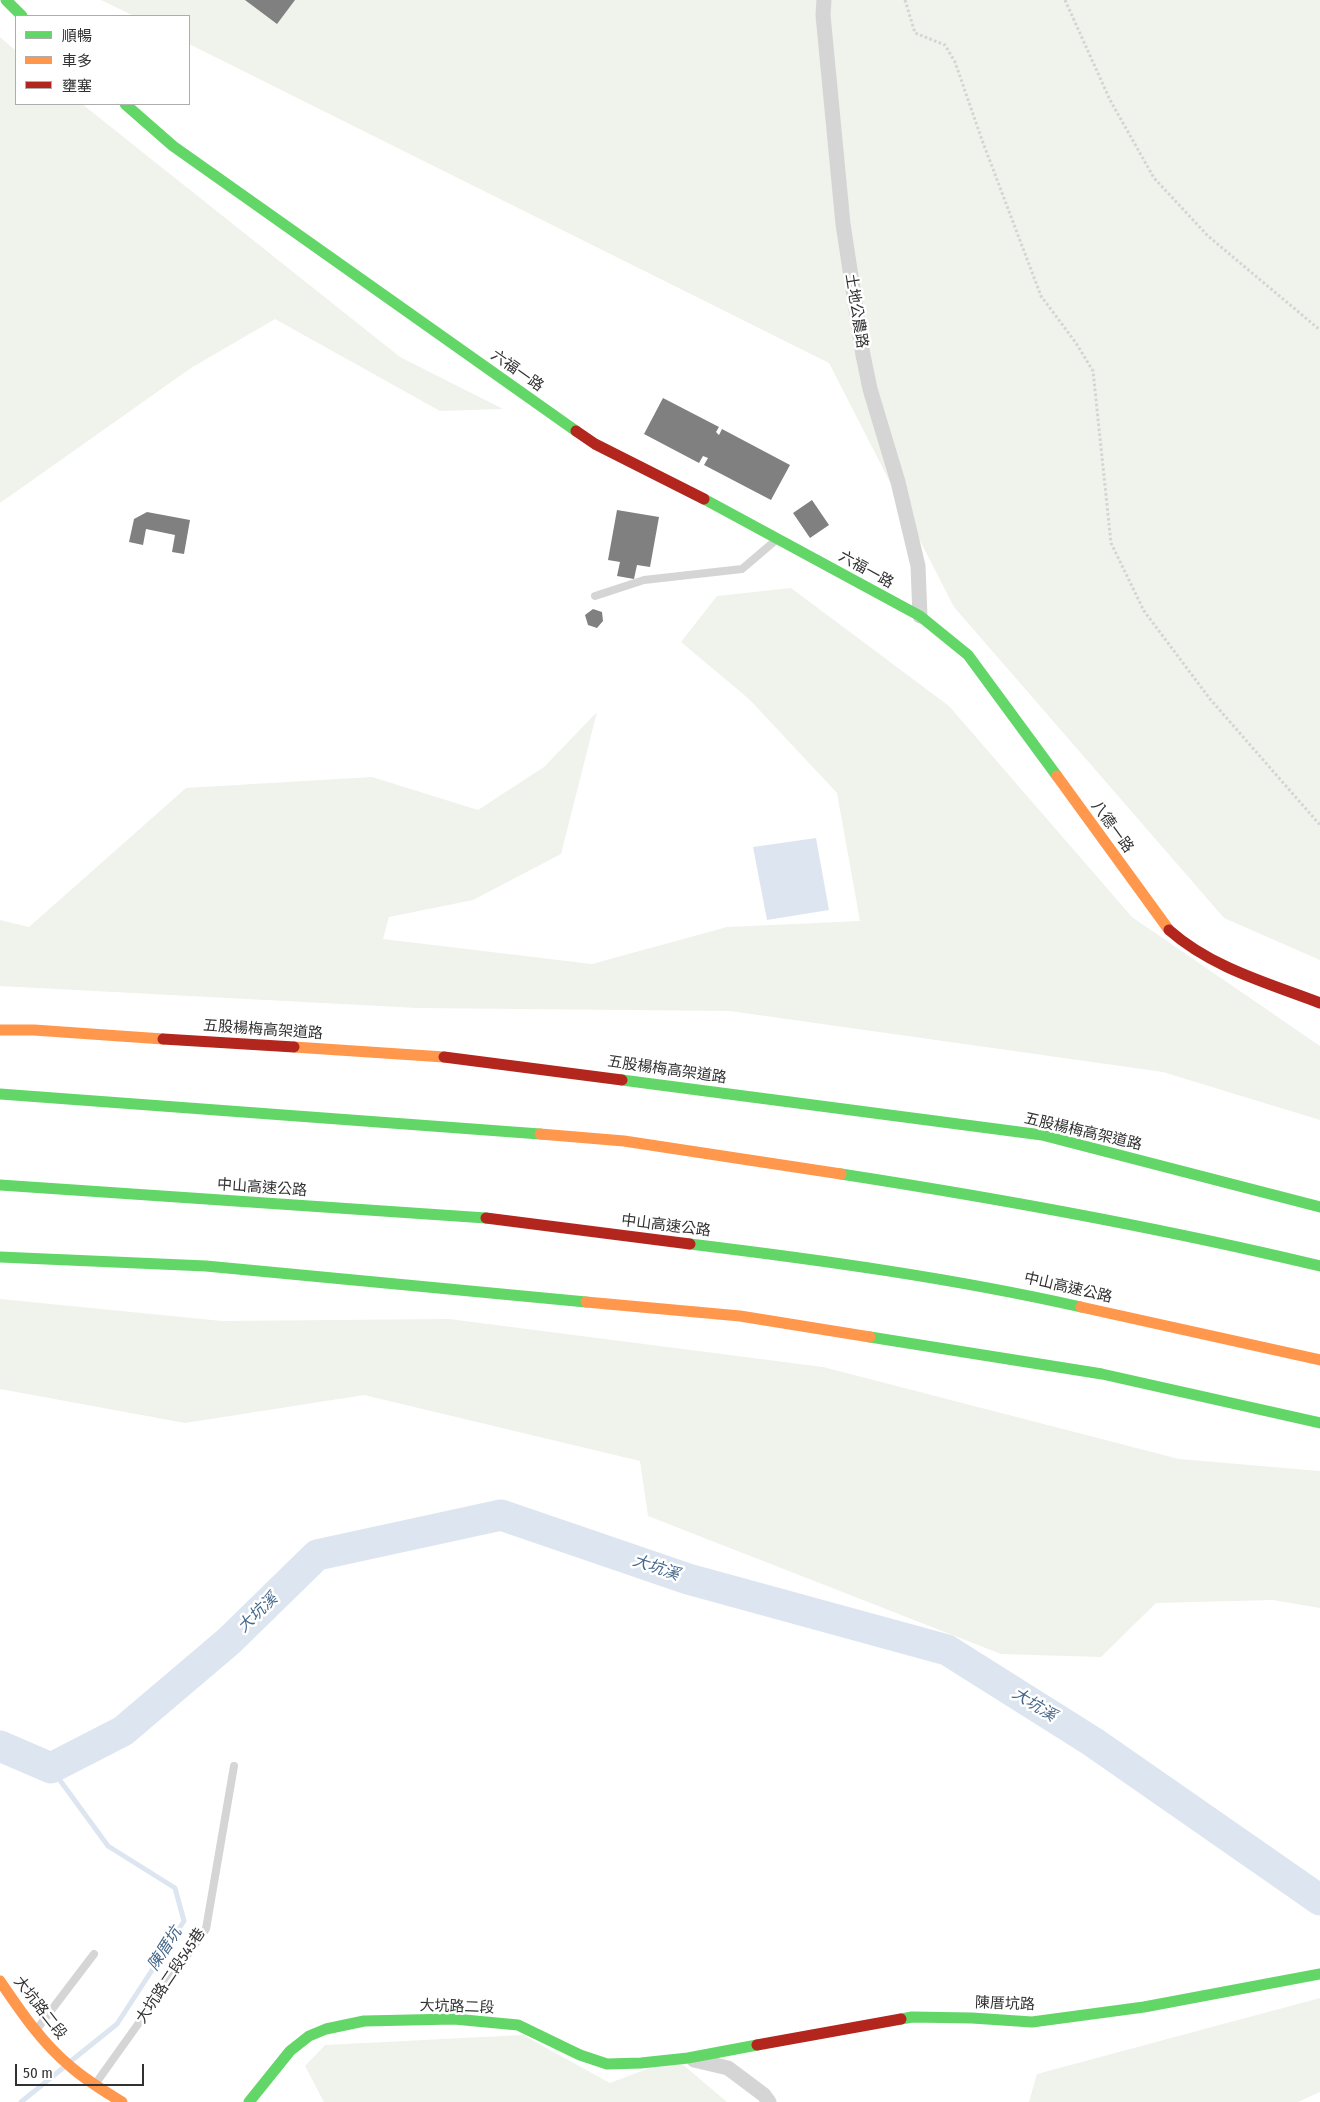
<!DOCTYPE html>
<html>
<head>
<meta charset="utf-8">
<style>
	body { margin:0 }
	#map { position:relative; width:1320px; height:2102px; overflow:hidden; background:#fff; font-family:"Fira Sans Condensed","Noto Sans TC",sans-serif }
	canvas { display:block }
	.legend { position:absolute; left:15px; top:15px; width:175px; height:90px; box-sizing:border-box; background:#fff; border:1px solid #adadad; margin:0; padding:6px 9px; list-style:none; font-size:15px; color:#313131 }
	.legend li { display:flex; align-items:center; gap:10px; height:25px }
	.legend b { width:25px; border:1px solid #adadad }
	.scale { position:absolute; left:15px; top:2064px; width:129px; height:22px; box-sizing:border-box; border:2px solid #313131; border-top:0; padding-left:6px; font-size:15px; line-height:18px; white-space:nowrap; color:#313131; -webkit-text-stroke:4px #fff; paint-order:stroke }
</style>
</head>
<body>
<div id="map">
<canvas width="1320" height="2102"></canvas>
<ul class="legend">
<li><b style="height:6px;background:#63d668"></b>順暢</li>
<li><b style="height:6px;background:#ff974d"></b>車多</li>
<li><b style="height:6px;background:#b3261e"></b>壅塞</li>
</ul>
<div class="scale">50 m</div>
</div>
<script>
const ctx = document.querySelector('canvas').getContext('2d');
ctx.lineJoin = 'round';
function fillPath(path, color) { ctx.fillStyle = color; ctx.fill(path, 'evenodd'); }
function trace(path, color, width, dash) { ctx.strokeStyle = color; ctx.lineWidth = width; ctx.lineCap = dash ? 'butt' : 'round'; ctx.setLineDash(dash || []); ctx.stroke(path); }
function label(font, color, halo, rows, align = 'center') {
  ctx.font = font + ' "Fira Sans Condensed","Noto Sans TC",sans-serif'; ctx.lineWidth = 5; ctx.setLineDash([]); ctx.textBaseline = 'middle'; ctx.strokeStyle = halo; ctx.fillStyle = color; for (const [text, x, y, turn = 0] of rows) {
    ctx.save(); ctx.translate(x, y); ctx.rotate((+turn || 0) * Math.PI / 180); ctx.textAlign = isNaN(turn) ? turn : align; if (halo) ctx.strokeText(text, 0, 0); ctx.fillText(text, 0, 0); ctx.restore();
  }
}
const green = new Path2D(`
	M101,0H1320V960L1224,918L954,607L829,363L189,44V16H134Z
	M0,37L16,51V104H82L400,357L503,409L440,411L275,319L191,368L0,503Z
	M791,588L949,706L1132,917L1320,1046V1120L1163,1072L730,1011L418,1008L0,986V920L29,927L186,788L372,777L478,810L544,767L597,712L561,854L473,900L389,917L383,939L592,964L727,927L860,921L837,793L749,699L681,642L717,596Z
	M0,1299L222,1321L449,1319L823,1367L1179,1459L1320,1471V1608L1273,1600L1156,1603L1101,1657L1001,1654L648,1516L640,1461L364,1395L185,1423L0,1389Z
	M1320,1998V2092L1298,2102H1029L1037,2074Z
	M523,2035L610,2083L660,2064L681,2063L727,2102H324L305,2066L325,2045Z`);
const water = new Path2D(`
	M816,838L829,910L767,920L753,847Z`);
const stream = new Path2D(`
	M51,1768L108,1846L175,1888L184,1921L117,2024L71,2061
	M21,2102L63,2068`);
const river = new Path2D(`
	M0,1746L51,1768L123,1731L229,1641L317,1555L501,1515L688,1579L947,1650L1093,1742L1320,1900`);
const building = new Path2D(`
	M245,0H295L277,24Z
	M663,398L719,427L716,432L719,435L722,429L790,465L771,500L704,465L708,458L703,456L699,463L644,434Z
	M812,500L829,525L810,538L793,513Z
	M617,510L659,517L650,567L637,565L634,579L617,576L620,562L608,560Z
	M147,512L190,520L184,554L172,552L175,535L146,529L143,545L129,542L134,519Z
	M593,609L602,612L603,621L597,628L588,625L585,615Z`);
const path = new Path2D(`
	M905,0L915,33L945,45L955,62L982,140L1041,296L1076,343L1093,371L1111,543L1144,611L1210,699L1320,825
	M1065,0L1110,100L1154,178L1208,236L1320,330`);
const lane = new Path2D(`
	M595,596L644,580L742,569L776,540
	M37,2029L94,1954
	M96,2083L206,1929L234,1766`);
const street = new Path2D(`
	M824,0L823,15L843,224L863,355L870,389L898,482L918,566L920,616
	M694,2060L728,2068L764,2095L769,2102`);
const fast = new Path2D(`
	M6,0L22,16
	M125,104L173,146L576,431
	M704,499L920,616L968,655L1057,776
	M622,1080L1042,1135L1320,1207
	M0,1094L540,1134
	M841,1174C1002,1199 1162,1228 1320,1266
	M0,1185L486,1218
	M690,1244C821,1260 952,1278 1081,1307
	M0,1257L206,1266L586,1302
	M870,1337L1102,1374L1320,1423
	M901,2019L912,2017L972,2018L1032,2022L1144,2007L1320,1974
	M249,2102L290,2051L309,2036L326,2029L364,2021L454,2019L518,2025L580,2055L607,2064L641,2063L688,2058L757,2045`);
const slow = new Path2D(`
	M1057,776L1169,930
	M0,1030H34L163,1039
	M294,1047L444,1057
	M540,1134L624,1141L841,1174
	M586,1302L740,1316L870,1337
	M1081,1307L1320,1360
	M0,1981C21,2012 42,2043 71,2067C87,2081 104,2091 122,2102`);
const jam = new Path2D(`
	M576,431L595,444L704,499
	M1169,930C1212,968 1268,983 1320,1003
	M163,1039L294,1047
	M444,1057L622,1080
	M486,1218L690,1244
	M757,2045L901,2019`);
const streetNames = [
	["土地公農路",856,311,81],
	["六福一路",517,371,35],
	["六福一路",866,570,29],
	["八德一路",1112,827,54],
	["五股楊梅高架道路",263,1030,4],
	["五股楊梅高架道路",667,1070,8],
	["五股楊梅高架道路",1083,1132,13],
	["中山高速公路",262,1188,4],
	["中山高速公路",666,1226,7],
	["中山高速公路",1068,1288,13],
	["大坑路二段545巷",171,1976,-56],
	["陳厝坑路",1005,2004,2],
	["大坑路二段",457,2007,2],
	["大坑路二段",40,2008,52]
];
const waterNames = [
	["大坑溪",656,1568,19],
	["大坑溪",258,1613,-44],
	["大坑溪",1034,1705,32],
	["陳厝坑",165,1949,-57]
];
fillPath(green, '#eff3ec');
fillPath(water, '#dde6f0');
trace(stream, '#dde6f0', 5);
trace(river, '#dde6f0', 31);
fillPath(building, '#808080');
trace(path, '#d4d4d4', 3, [2.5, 2.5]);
trace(lane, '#d5d5d5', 8);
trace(street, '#d5d5d5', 15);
trace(fast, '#63d668', 11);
trace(slow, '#ff974d', 11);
trace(jam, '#b3261e', 11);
label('15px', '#313131', '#fff', streetNames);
label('italic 16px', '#46688b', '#fff', waterNames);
</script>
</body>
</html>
